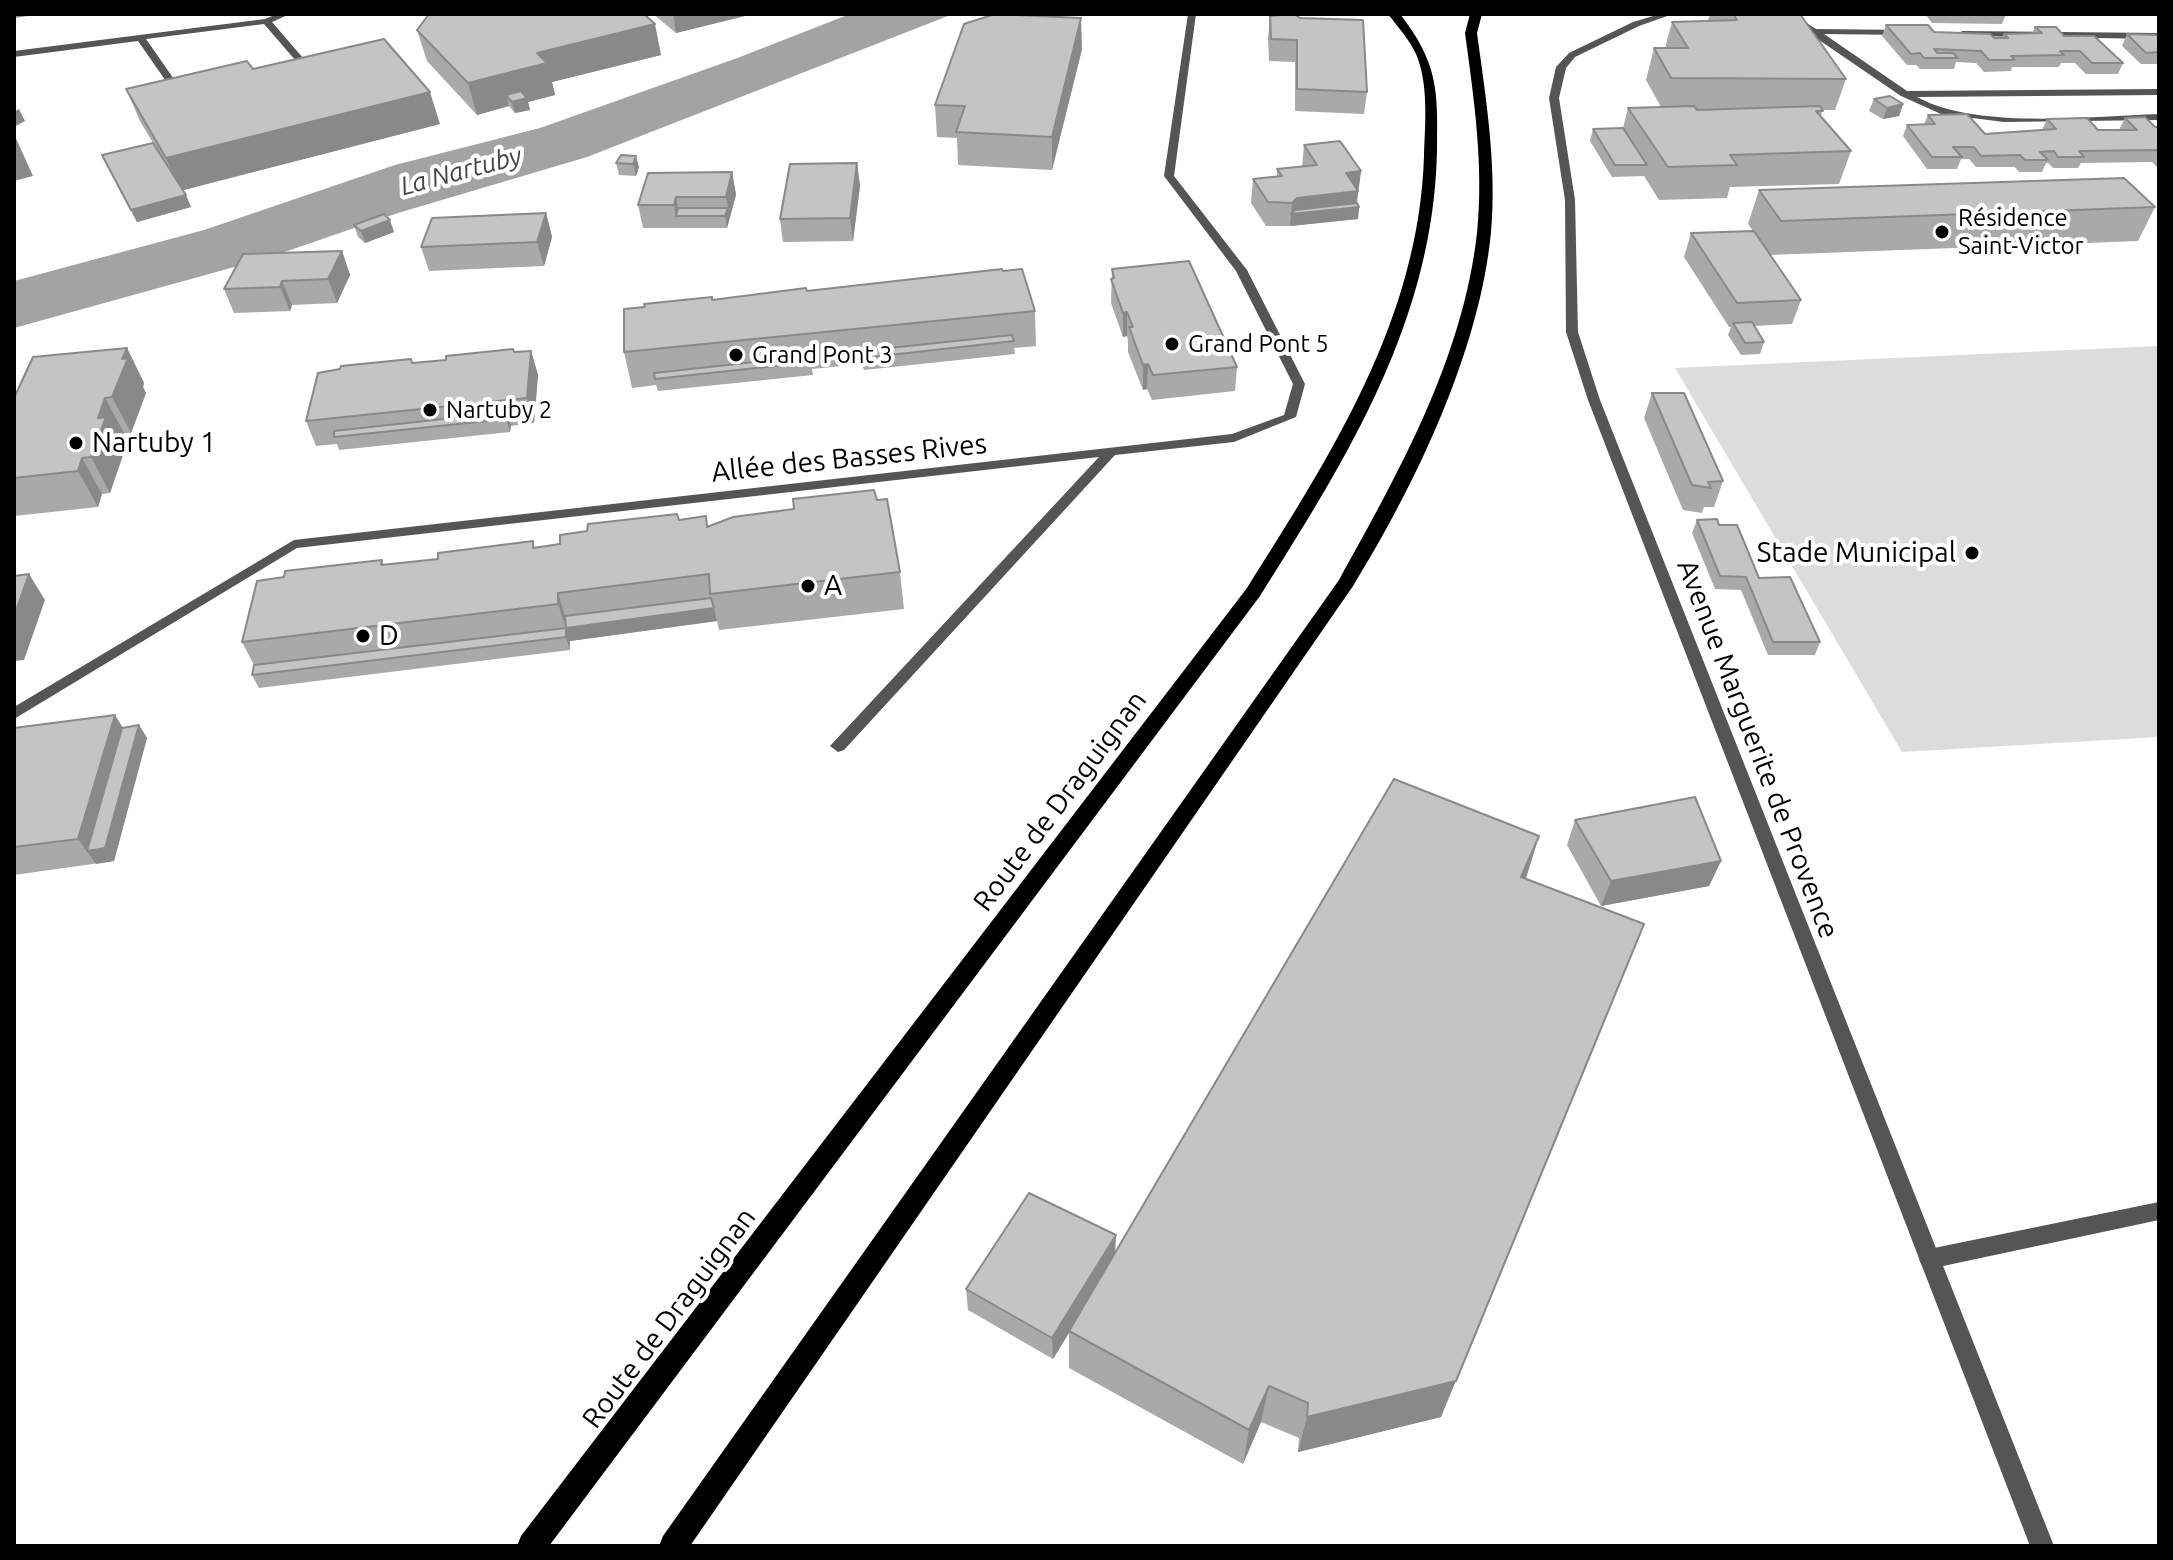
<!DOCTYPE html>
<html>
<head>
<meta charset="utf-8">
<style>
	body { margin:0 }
	#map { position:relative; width:2173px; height:1560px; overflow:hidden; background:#fff; font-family:Ubuntu,sans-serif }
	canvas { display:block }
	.frame { position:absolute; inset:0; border:16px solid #000; pointer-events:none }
</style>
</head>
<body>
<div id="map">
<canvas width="2173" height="1560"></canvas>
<div class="frame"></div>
</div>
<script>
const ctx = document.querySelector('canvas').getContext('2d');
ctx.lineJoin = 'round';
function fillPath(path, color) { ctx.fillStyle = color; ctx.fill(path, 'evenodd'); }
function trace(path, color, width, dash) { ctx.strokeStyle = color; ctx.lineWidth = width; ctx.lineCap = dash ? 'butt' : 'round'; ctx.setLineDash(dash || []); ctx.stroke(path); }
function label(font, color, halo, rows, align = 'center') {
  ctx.font = font + ' Ubuntu,sans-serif'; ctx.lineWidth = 8; ctx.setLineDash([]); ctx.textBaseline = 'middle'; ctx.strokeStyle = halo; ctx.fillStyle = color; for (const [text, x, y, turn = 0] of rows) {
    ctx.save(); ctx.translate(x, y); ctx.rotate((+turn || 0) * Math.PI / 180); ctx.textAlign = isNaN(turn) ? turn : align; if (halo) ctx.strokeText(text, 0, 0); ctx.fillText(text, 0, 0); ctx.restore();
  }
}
const green = new Path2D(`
	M2159,346V737L1902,752L1675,368Z`);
const water = new Path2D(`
	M850,14H953L587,157L398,213L267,258L14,328V281L204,230L395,165L540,128L740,57Z`);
const lane = new Path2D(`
	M277,14H290L272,22L315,72V76H309L264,24L146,39L185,95L180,98L177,97L138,41L14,57V51L265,19Z
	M2159,1202V1220L1929,1269L1922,1266L1919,1259L1922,1252L1929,1249Z`);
const street = new Path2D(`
	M1188,14H1196L1174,176L1247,270L1305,384L1296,417L1234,442L1115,455L844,750L838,752L830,746L1099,457L297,548L14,719V707L294,540L1232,434L1284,415L1293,384L1236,271L1164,176Z
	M1660,14H1673L1639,26L1575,57L1566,68L1559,98L1575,200L1578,332L1600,400L2054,1546H2030L1588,400L1566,332L1565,200L1549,98L1556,67L1569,53L1633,22Z
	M1781,14H1792L1816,29L1908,30V34L1905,35L1824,34L1907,91L2159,89V95L1917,97C1978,130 2090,116 2159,114V120L2004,122L1941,114L1901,96Z
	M1962,31L2159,33V39L1965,36L1960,33Z`);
const primary = new Path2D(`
	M1388,14H1400C1438,63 1438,90 1437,150C1434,319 1348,457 1260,596L549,1546H517L521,1536L1247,588C1331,455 1419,319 1424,156C1425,125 1429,84 1416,54C1409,39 1398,27 1388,14Z
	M1470,14H1482L1477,33C1486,99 1497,166 1491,232C1480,350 1415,486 1353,586L690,1546H659L663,1536L1339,580C1399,472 1463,358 1477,233C1484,166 1474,99 1465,33Z`);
const wall = new Path2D(`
	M653,14H753L676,33Z
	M1710,14H1800L1846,79L1835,110H1822L1821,117L1851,151L1839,184L1730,187L1727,198L1659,200L1644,176L1612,177L1590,141L1593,129L1623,128L1628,108L1661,107L1646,80L1654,48H1665L1672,22L1708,21Z
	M1925,14H2006L2002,24L1932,23Z
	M1270,16L1300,18L1367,92L1364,114L1295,111V62L1269,61L1268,38Z
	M1886,25L1934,32L1994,38H2002L2004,34L2032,33L2035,27L2064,36L2123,63L2118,74H2086L2075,63H2061L2059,67H2012L2011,71L1984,72L1976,63L1956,62L1954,69H1920L1916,65H1907L1882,36Z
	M417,30L661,55L552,82L555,95L528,102L530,110L515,113L509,106L477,115L427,61Z
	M2127,34L2159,35V65L2158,64H2141L2122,46Z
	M1082,49L1052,170L958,165L957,138L937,137L935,105Z
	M253,69L440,124L182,190L191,207L137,222L102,155L153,143L140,121L126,89Z
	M1874,99L1903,104L1899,116L1883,119L1869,111Z
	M1928,115L1985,134L2042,130L2047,119L2098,130H2119L2125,118L2155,127H2159V169L2152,162L2081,163L2078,168H2053L2048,163H2046L2042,172H2019L2015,167H1976L1969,159H1961L1957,169H1927L1903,136L1907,125L1924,124Z
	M1304,145L1361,171L1357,203L1359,207L1358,219L1290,226H1266L1251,203L1253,179L1277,176V169L1302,167Z
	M621,155L639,167L636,176L619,175L616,163Z
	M857,163L860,186L853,241L783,242L780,219Z
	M732,172L736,195L727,228H643L638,205Z
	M1759,190L2155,207L2138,241L1770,255L1801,300L1792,324L1754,326L1764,342L1760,354L1741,355L1728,335L1731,327H1729L1684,257L1691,233L1753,231L1748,224Z
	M546,213L552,237L544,266L429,271L421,247Z
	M354,225L394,232L365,243L358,237Z
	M342,251L350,275L337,303L292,305L290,311L234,313L224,289Z
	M1112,269L1237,367L1235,391L1152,400L1147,389L1143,390L1128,352V341L1127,336L1123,337L1111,303Z
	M1003,271L1035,311L1036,346L1014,348L1015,354L864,370L862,364L812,369L813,375L658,391L656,385L632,388L624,352L712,300Z
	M127,348L144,383L143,387L146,393L131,433H124L120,445L124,452L110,493L102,494L98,507L14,516V398Z
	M531,351L538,375L534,423L511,426L510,432L339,450L337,444L316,446L306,421L411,359L413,363Z
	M1652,393L1723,481L1714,507H1704L1702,513L1683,510L1644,418Z
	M679,520L900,572L904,609L719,630L717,621L570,641V650L259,688L252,675L254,665L242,642L382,560L384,565L438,559L533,541L535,548Z
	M1697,520L1719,525L1759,578L1820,642L1815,655H1768L1741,590L1715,589L1692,533Z
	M115,715L122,728L139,725L147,738L114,861L14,875V728Z
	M1575,820L1721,861L1709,886L1601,906L1567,845Z
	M1539,836L1526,879L1441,1417L1298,1452L1299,1438L1261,1422L1243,1464L1069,1368V1333L1053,1359L968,1310L966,1289L1115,1252Z`);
const shadedWall = new Path2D(`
	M14,14H41L14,18Z
	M673,14H753L676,33Z
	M1081,18L1082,49L1052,170V137Z
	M655,24L661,55L552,82L555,95L528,102L530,110L515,113L512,102L506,95L509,106L477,115L468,83L537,53Z
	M430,92L440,124L180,191L166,158Z
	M1903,104L1899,116L1883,119L1887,108Z
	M19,109L25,121L14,127V112Z
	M14,134L33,176L14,181Z
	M636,156L639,167L636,176L633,164Z
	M857,163L860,186L853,241L850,218Z
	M1361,171L1356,207H1359L1358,219L1290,226L1292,203L1297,198L1346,173Z
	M732,172L736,195L727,228L725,216L728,208L726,197Z
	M186,195L191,207L137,222L131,210Z
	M676,197L680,216H676L674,205Z
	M546,213L552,237L544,266L537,242Z
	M390,220L394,232L365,243L361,231Z
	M342,251L350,275L337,303L328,279Z
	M282,281L292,305L290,311L280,287Z
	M1127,312V336L1123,337V313Z
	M127,348L144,383L143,387L146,393L131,433L112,397L122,359Z
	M531,351L538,375L534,423L527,398Z
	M1148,364L1147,389L1143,390V365Z
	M105,398L124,433L120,445L124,452L110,493L91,457L98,418Z
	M507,412L511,425L510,432L506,419Z
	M82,458L102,494L98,507L78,471Z
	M29,574L45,600L24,660L14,661V616Z
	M558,593L568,627L714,608L717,621L570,641V650L566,637V628L558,604Z
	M115,715L131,741L139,725L147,738L114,861L96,864L78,839Z
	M1539,836L1525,880L1521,877Z
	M1721,861L1709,886L1601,906L1611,881Z
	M1626,968L1441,1417L1298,1452L1307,1417Z
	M1116,1235L1115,1257L1053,1359L1052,1338Z
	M1269,1386L1261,1422L1243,1464L1249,1430Z`);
const building = new Path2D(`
	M429,14H644L655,24L537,53L547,63L468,83L417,30Z
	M995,14L1081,18L1052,137L956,132L965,106L935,105L964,24Z
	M1294,14L1300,18L1363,20L1367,92L1297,89V40L1271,39L1270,16Z
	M1733,14H1800L1846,79L1671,78L1654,48H1688L1672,22L1737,20Z
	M1886,25H1928L1934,32L1990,34L1994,38H2008L2004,34L2042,33L2035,27H2056L2064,36H2094L2123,63H2092L2080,51H2060L2064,55L2011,56L2015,60H1989L1981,51L1934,49L1937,53H1953L1958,58H1924L1920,53L1911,54Z
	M2127,34L2159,35V52L2146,53Z
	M384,39L430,92L166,158L126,89L247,61L253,69Z
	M521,91L527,98L512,102L506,95Z
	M1890,96L1903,104L1887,108L1874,99Z
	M1694,106L1697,110L1820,106L1823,111H1816L1851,151L1730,155L1737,165L1668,167L1628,108Z
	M1967,114L1985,134L2056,129L2047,119L2087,118L2098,130H2137L2125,118L2145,117L2155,127H2159V151L2158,150L2079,151L2084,157H2058L2054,151L2040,152L2048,160H2025L2020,155L1981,156L1974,147H1953L1962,157H1932L1907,125L1935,124L1928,115Z
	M1623,128L1647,165H1615L1593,129Z
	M1340,141L1361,171L1346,173L1358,191L1297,198L1292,203L1268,202L1253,179L1282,176L1277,169L1317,165L1304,145Z
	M153,143L186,195L131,210L102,155Z
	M621,155L636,156L633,164L616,163Z
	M857,163L850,218L780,219L790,164Z
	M732,172L726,197H676L674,205H638L648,173Z
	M2124,178L2155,207L1781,221L1759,190Z
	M1357,203L1359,207L1291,214L1295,210Z
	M678,208H728L725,216H676Z
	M546,213L537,242L421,247L432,218Z
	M384,214L390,220L361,231L354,225Z
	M1754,231L1801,300L1737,303L1691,233Z
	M342,251L328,279L282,281L280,287L224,289L243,254Z
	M1189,261L1237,367L1153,375L1148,364L1143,365L1129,327H1133L1127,312L1123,313L1111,279L1114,278L1112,269Z
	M1002,269L1003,271L1022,269L1035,311L624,352V309L645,307L644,304L712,297V300L806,288L807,291Z
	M1752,322L1764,342L1745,343L1733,323Z
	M1012,335L1014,341L863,358L861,351Z
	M127,348L122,359L128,358L112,397L105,398L98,418L106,417L91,457L82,458L78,471L14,478V398L33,357Z
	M513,349L514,352L531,351L527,398L306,421L318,373L340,369L341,366L411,359L412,363L446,360V356Z
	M810,356L811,362L655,379L654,373Z
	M1652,393H1684L1723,481L1708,482L1711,488L1692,485Z
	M507,412L506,419L334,437V431Z
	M874,490L877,500L887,499L900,572L710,594L709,574L558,593V604L242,642L257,581L284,577L285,571L382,560L381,565L438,559V553L533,541V548L560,544V535L587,531L588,524L677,514L679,520L706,516L707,527L733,517L794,509L793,499Z
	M1717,519L1719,525H1737L1759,578L1790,577L1820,642H1773L1746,577L1720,576L1697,520Z
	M29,574L14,616V576Z
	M711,598L714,608L566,628L565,616Z
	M566,628V637L252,675L254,665Z
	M115,715L78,839L14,847V728Z
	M139,725L105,848L87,851L122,728Z
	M1394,779L1539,836L1521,877L1644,924L1456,1381L1307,1417L1308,1403L1269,1386L1249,1430L1069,1331Z
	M1695,797L1721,861L1611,881L1575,820Z
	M1029,1193L1116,1235L1052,1338L966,1289Z`);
const markers = [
	[1942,232,8,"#000"],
	[1172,344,8,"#000"],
	[736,355,8,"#000"],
	[430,410,8,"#000"],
	[76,443,8,"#000"],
	[1972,553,8,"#000"],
	[808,586,8,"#000"],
	[363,636,8,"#000"]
];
const farPoinames = [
	["Résidence",1958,218],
	["Saint-Victor",1958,246],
	["Grand Pont 5",1188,344],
	["Grand Pont 3",752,355],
	["Nartuby 2",446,410]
];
const farWaternames = [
	["La Nartuby",461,171,-15]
];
const poiNames = [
	["Nartuby 1",92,443],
	["Stade Municipal",1956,553,"right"],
	["A",824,586],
	["D",379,636]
];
const streetNames = [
	["Allée des Basses Rives",849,458,-6],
	["Avenue Marguerite de Provence",1758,749,69],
	["Route de Draguignan",1060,801,-53],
	["Route de Draguignan",669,1318,-53]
];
fillPath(green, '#dcdcdc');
fillPath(water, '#a3a3a3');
fillPath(lane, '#555');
fillPath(street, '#555');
fillPath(primary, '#000');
fillPath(wall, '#a9a9a9');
fillPath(shadedWall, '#898989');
fillPath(building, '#c4c4c4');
trace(building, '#898989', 2);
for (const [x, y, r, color] of markers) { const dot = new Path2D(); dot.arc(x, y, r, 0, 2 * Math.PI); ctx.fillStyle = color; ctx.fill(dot); trace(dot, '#fff', 3); }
label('24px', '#000', '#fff', farPoinames, 'left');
label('italic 26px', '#444', '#fff', farWaternames);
label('28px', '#000', '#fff', poiNames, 'left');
label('28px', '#000', '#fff', streetNames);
</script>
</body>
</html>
